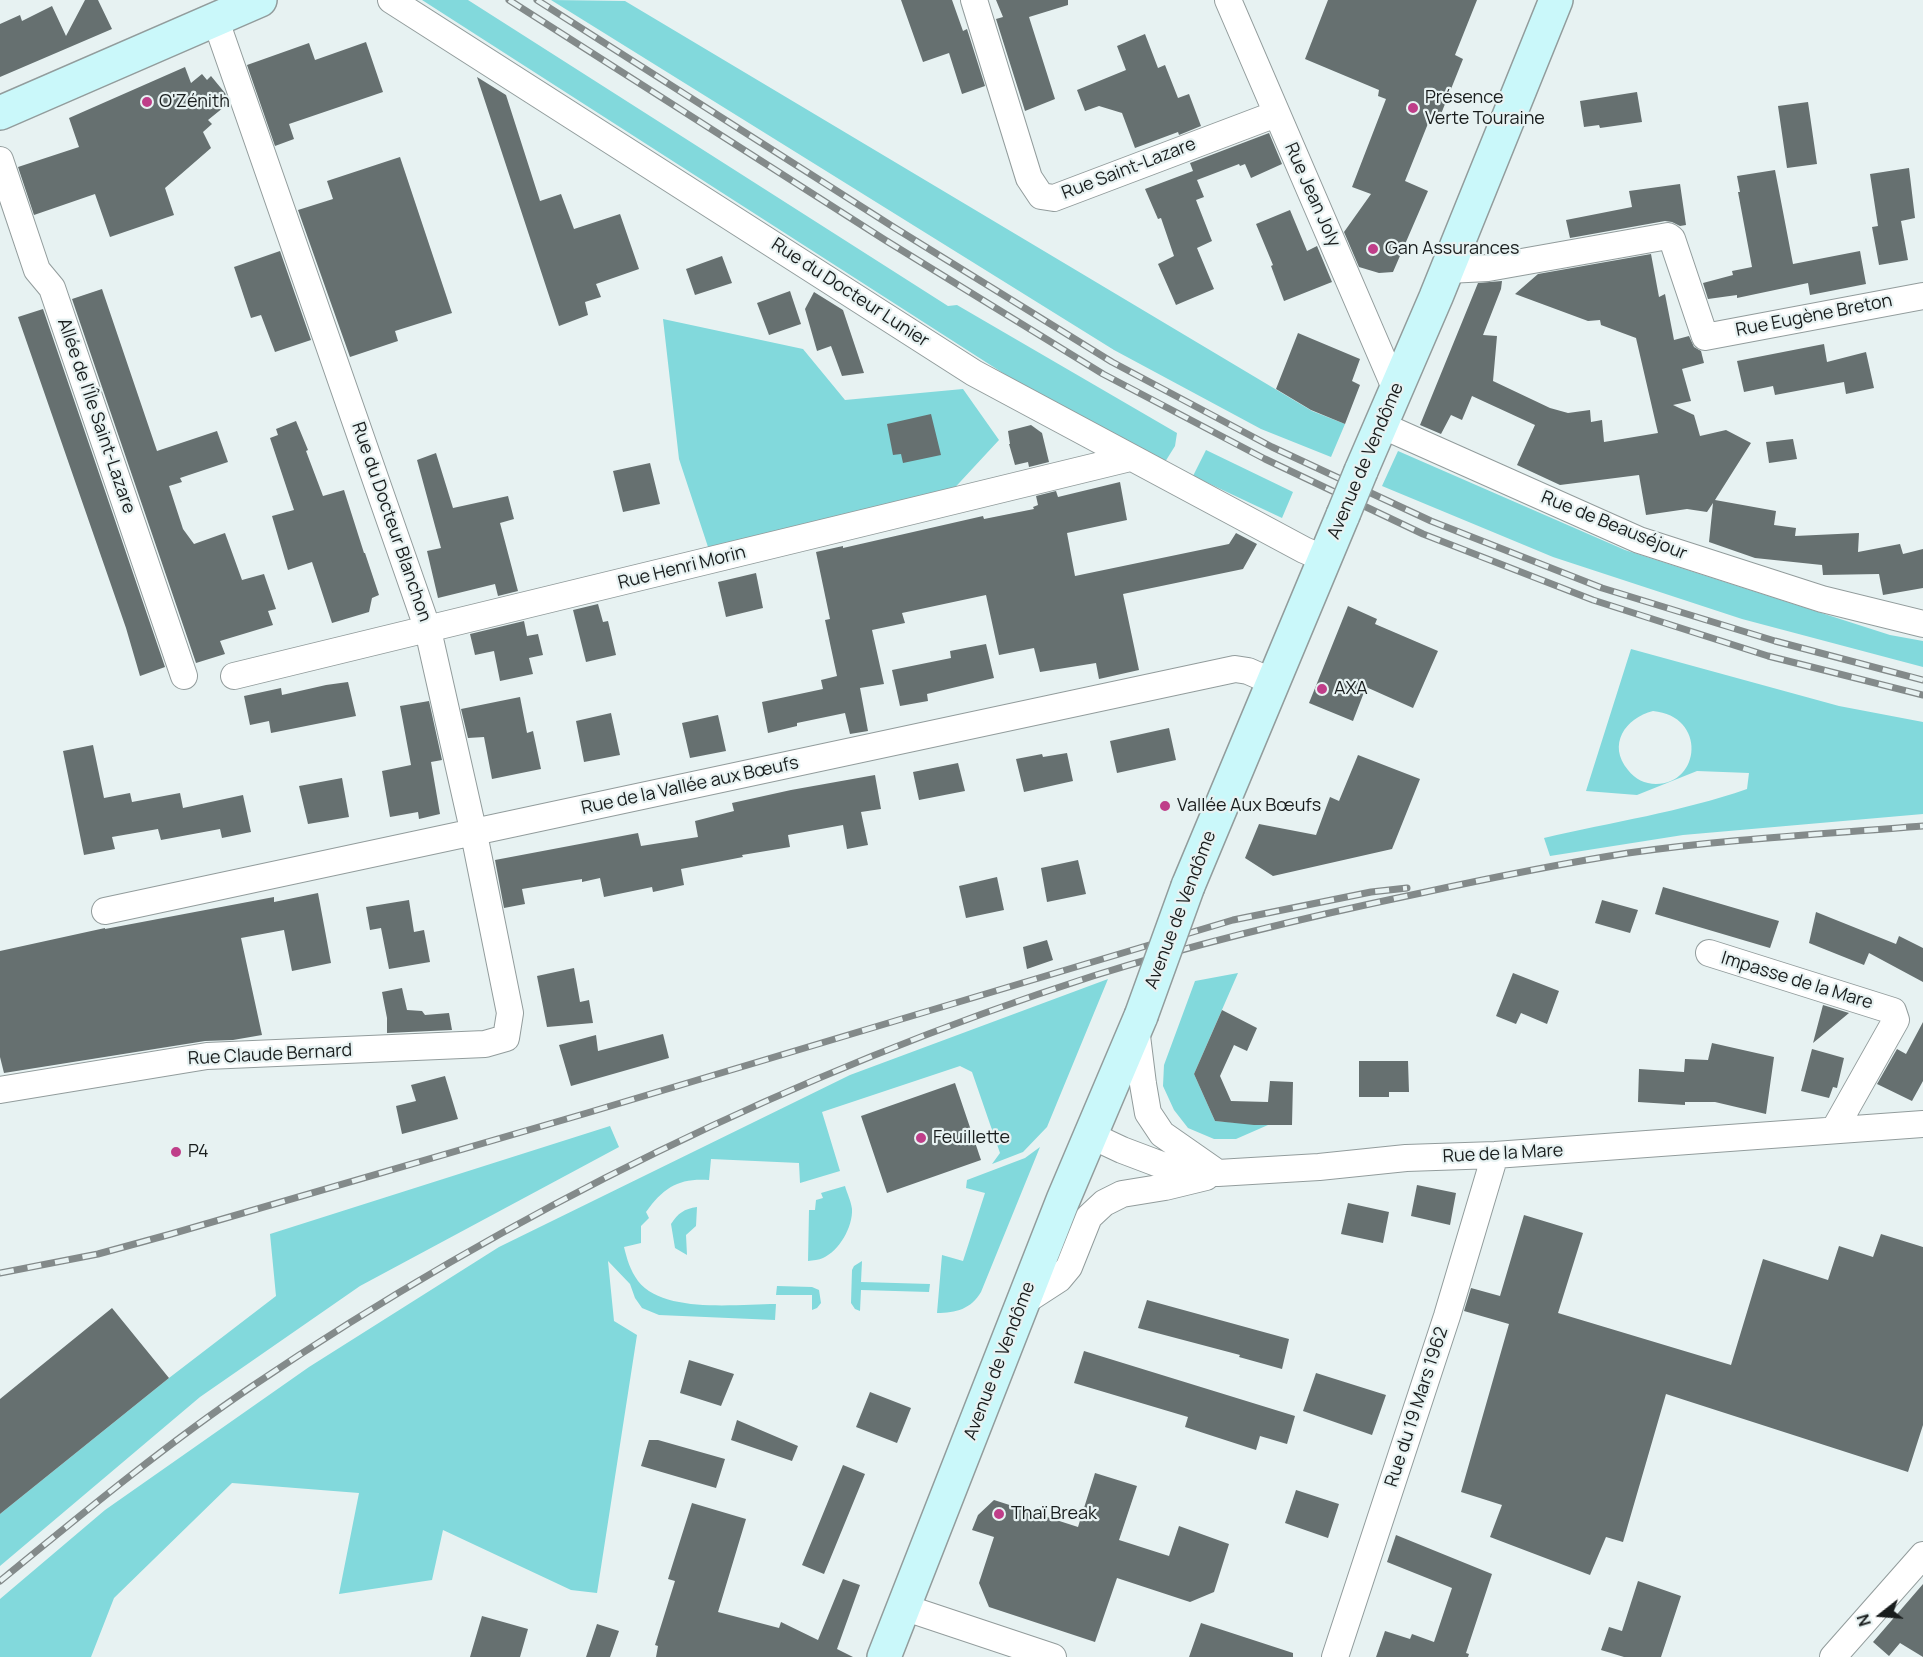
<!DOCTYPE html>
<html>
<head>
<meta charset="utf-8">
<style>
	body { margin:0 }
	#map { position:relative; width:1923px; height:1657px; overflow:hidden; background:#e7f2f2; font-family:Manrope,sans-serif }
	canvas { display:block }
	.north { position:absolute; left:1851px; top:1585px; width:60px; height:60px; -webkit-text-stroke:4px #e7f2f2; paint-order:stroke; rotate:253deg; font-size:16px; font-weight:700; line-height:24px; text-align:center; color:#191d1d }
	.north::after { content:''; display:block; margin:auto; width:21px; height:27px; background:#191d1d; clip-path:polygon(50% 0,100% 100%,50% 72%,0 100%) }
</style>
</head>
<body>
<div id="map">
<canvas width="1923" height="1657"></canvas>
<div class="north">N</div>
</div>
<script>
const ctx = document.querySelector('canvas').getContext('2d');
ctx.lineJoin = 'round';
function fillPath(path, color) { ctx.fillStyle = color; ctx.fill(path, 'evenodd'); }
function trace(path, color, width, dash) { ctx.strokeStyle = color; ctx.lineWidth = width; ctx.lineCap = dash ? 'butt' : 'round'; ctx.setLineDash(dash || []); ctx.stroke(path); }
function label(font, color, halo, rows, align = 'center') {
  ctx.font = font + ' Manrope,sans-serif'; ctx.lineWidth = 4.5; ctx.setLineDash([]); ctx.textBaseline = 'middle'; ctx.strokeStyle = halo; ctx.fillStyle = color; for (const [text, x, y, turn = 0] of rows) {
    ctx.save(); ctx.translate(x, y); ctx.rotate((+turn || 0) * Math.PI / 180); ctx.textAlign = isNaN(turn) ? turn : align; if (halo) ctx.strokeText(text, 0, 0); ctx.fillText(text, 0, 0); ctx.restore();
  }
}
const green = new Path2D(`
	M422,0H468L948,306L957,305L1177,433L1175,446L1165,462L1048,402Z
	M551,0L625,1L1312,411L1345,424L1331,457L1261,429L1114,350Z
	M663,319L803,349L845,400L963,389L999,440L948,495L710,553L679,459Z
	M1206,450L1293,492L1282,518L1193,476Z
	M1398,451L1625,550L1890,635L1923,641V667L1742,619L1553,557L1382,486Z
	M1631,649L1839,706L1923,722V814L1683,835L1550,856L1544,838C1612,822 1681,812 1747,789L1749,773L1697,771L1637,795L1586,791ZM1653,711C1707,716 1701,784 1656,784C1645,784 1635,779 1628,770C1607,745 1625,718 1653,711Z
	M1238,973L1194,1074L1215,1121L1268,1125L1236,1139H1214L1188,1128L1174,1110L1163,1086L1164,1065L1195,981Z
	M1108,979L1047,1127L1023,1152L992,1164L1000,1153L972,1072L960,1066L822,1112L840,1171L800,1183L799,1163L711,1159L709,1180C679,1178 664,1187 646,1212L649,1218L641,1226V1243L624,1247C627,1259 630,1270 638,1281C664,1314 737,1304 776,1304L775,1320L659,1315L642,1308L635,1298L630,1284L608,1261L614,1321L637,1335L597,1593L571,1590L443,1530L432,1580L339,1594L359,1493L232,1483L114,1598L91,1657H0V1599L105,1510L309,1367L499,1247L850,1075Z
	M610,1126L619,1147L360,1286L200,1397L0,1566V1514L169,1378L276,1296L270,1234Z
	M1040,1147L981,1292C971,1309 956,1313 937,1313L942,1255L963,1261L985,1193L966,1188L967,1180L1025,1158Z
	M845,1186C847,1193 851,1201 852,1209C853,1227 839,1251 823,1258C819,1260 813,1260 808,1261L809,1210H815L816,1200L823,1198L821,1193Z
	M697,1207L696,1226L686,1235L687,1255L675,1248L671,1224C678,1213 684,1209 697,1207Z
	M862,1261L861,1282L930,1284L929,1292L861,1290L860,1311L855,1309L851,1303L852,1270L854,1266Z
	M777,1286L812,1287L819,1290L821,1303L817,1308L812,1310V1295H776Z`);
const building = new Path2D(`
	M85,0H98L112,29L0,77V24L20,15L22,21L52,6L66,36Z
	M901,0H952L963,31L967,29L985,86L962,94L949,53L923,62Z
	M996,0H1068V5L1029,17L1055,99L1025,111L996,19L1003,17Z
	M1328,0H1477L1455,55L1463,59L1439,119L1431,116L1405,181L1428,191L1393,272L1379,273L1359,267L1344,232L1371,194L1352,187L1386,99L1378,96L1379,90L1305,59Z
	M1145,34L1158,68L1165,65L1178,98L1189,94L1201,126L1179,135L1178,132L1135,148L1122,113L1099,106L1085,111L1077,90L1126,70L1117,46Z
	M366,42L383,92L289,124L294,139L275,146L247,65L309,43L315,60Z
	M185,67L191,83L202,74L207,80L211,76L225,93L229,103L208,120L212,124L203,132L211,148L165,188L174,215L110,237L95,194L34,215L18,167L79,147L69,118Z
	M477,77L506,95L540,201L561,194L574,229L620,214L639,269L596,284L601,297L585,302L588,315L559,326Z
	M1637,92L1642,122L1600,128L1599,125L1584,127L1580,101Z
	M1808,102L1817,164L1787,168L1778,106Z
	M1269,133L1282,164L1251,178L1245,164L1240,166L1239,164L1197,180L1204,197L1196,200L1212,241L1197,248L1214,289L1176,305L1158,264L1174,256L1161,218L1158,219L1145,189L1193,171L1190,163Z
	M400,157L452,313L395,331L398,341L350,357L298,210L333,199L327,181Z
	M1909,168L1915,218L1901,221L1908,260L1879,265L1872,227L1878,226L1870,174Z
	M1775,170L1793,264L1860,251L1866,284L1810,295L1808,283L1737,298V295L1708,299L1703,283L1733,275L1732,271L1752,267L1738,192H1740L1737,176Z
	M1680,184L1686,225L1680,226L1672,222L1665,221L1570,238L1566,220L1632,207L1629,191Z
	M1290,210L1307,251L1317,246L1332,282L1284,301L1271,266L1273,265L1256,224Z
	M280,251L311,340L275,352L261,315L251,318L234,267Z
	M1651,254L1659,297L1665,294L1674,340L1689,336L1694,347L1701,351L1704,363L1682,369L1691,401L1673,405L1694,415L1700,436L1726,430L1751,443L1715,500L1776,511L1774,525L1796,528L1795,536L1859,533L1858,552L1900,544L1903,554L1923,549V588L1883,595L1879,574L1823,575L1822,565L1755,558L1709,542L1713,503L1707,512L1687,509L1646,515L1639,475L1560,485L1517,465L1535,425L1472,396L1462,420L1451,415L1441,434L1420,425L1478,283L1502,281L1501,289L1483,335L1497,336L1493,381L1550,408L1568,413L1590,410L1591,422L1602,420L1604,442L1658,433L1636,338L1601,325L1600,320L1588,321L1515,294L1538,274Z
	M722,256L732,283L695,295L686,269Z
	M102,289L157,451L217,431L228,462L180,478L182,482L169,486L183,529L194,544L225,533L242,580L264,574L276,609L268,611L273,625L220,641L225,654L196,663L72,299Z
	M790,291L801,324L769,335L757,303Z
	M814,292L843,310L864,373L842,376L831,346L817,351L805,309Z
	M43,309L165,667L140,676L126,628L18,317Z
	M1298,333L1360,359L1352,381L1360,385L1345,424L1311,410L1276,389Z
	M1824,344L1827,362L1866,352L1874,388L1846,394L1844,382L1775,395L1773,386L1744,392L1737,361Z
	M931,414L941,455L903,463L901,454L893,455L887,424Z
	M296,421L308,450L306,451L323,496L344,490L364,553H365L379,595L372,598L369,612L332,623L312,562L288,570L272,516L294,510L270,438L278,435L276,429Z
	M1031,425L1042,433L1049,462L1029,467L1028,462L1015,465L1009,444H1010L1008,431Z
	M1793,439L1797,459L1769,463L1766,442Z
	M436,453L453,508L508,496L514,519L500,523L518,591L498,596L495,584L438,598L427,551L441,548L417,460Z
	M650,463L660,504L623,512L613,471Z
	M1120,482L1127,520L1067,533L1075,576L1229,544L1236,533L1257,544L1243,569L1123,594L1139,670L1099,679L1096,663L1040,672L1034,648L999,655L986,595L902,613L905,623L872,630L884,684L860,688L868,731L850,734L845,713L797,723V726L768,733L762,702L823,689L821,680L837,676L825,620L830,619L816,552L843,546V548L983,516L984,519L1034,509L1033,507L1038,505L1036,496L1056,491L1058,497Z
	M756,573L763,608L726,617L718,582Z
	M598,604L603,622L608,621L616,655L586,662L573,610Z
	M1348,606L1377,619L1375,624L1438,651L1413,708L1366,687L1353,721L1309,703Z
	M524,621L527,636L538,634L543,655L529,658L533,674L500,681L494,651L475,655L470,634Z
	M986,644L994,678L927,694L928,701L900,706L892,670L951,658L950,651Z
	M348,682L356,716L271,733L269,721L250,725L244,696L281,688L282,695L326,685Z
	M520,697L527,733L533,731L541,769L492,779L484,737L468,738L461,709Z
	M429,701L442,760L431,762L440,814L419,819L418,812L390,817L382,771L411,765L400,706Z
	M611,713L620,755L584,762L576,721Z
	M718,715L726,751L690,758L682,723Z
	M1169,728L1176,760L1117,773L1110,741Z
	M93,745L104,798L130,793L132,802L180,793L183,808L243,795L251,832L222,838L220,829L161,840L158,829L112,837L115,849L84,855L63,751Z
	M1067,753L1073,781L1024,792L1016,759L1042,754L1043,757Z
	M1358,755L1420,779L1392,849L1273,876L1245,858L1259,824L1316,835L1330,797L1339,801Z
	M958,763L965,791L919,800L913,772Z
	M875,775L881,809L861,812L868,845L847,849L843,825L788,835L790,847L742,855L743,857L681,869L684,885L653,892L652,887L604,897L600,878L582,882V879L522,889L525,904L504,908L495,860L638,833L641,846L698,837L695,821L734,811L732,803L791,790Z
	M342,778L349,817L308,824L299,786Z
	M1078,860L1086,894L1047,902L1041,868Z
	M997,877L1004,910L966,918L959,886Z
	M1663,887L1779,921L1770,948L1655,914Z
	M318,893L331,963L292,971L284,930L241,938L262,1035L233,1040L205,1041L4,1073L0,1057V951L105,928V929L274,897V902Z
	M409,900L414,932L424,930L430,962L389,969L381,928L370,930L366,907Z
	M1602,900L1638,910L1630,933L1595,923Z
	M1816,912L1896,944L1899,936L1923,948V982L1869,953L1864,965L1809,943Z
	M1047,940L1053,960L1027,969L1023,947Z
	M574,968L580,1002L589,1000L593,1023L547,1027L537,976Z
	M1513,973L1559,991L1547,1024L1521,1013L1516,1024L1496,1016Z
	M402,988L407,1010L422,1011L425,1015L449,1013L452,1030L387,1033V1018L382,992Z
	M1823,1005L1849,1013L1813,1043Z
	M1222,1010L1257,1028L1247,1051L1234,1045L1220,1076L1231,1101L1268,1102L1270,1081L1293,1082L1292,1125H1254L1215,1121L1194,1074Z
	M1923,1022V1081L1912,1101L1877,1084L1897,1049L1906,1054Z
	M663,1034L669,1058L571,1086L559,1045L596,1035L598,1051Z
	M1712,1043L1774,1057L1766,1114L1715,1102H1685V1105L1638,1102L1639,1069L1684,1072L1685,1059L1708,1060Z
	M1812,1049L1844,1058L1837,1088L1833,1087L1829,1098L1801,1091Z
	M1359,1061H1408L1409,1092H1389V1097H1359Z
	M445,1076L458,1119L402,1134L396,1106L416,1101L411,1085Z
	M955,1083L981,1160L887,1193L861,1116Z
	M1417,1185L1456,1193L1450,1225L1411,1216Z
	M1348,1203L1389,1212L1383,1243L1341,1234Z
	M1524,1215L1583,1233L1558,1313L1731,1365L1763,1259L1828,1280L1839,1246L1873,1257L1881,1234L1923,1247V1425L1908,1472L1666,1394L1623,1542L1606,1537L1590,1575L1490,1537L1502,1505L1461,1492L1509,1324L1464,1311L1471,1288L1500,1296Z
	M1147,1300L1289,1339L1282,1369L1239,1357L1240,1355L1138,1328Z
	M112,1308L169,1378L0,1514V1399Z
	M1084,1351L1295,1416L1287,1444L1260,1436L1256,1450L1185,1427L1188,1417L1074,1383Z
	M689,1360L734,1374L721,1406L680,1393Z
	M1316,1373L1386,1395L1372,1435L1303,1411Z
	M870,1392L911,1408L897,1443L856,1427Z
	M737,1420L798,1446L792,1461L731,1440Z
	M649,1440H658L725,1459L716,1488L641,1466Z
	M843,1465L865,1474L824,1574L802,1565Z
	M1095,1473L1137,1486L1119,1540L1169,1556L1179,1526L1229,1544L1214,1592L1190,1602L1117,1578L1095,1642L989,1607L979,1583L994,1537L972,1530L978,1515L994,1500L1078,1527Z
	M1296,1490L1339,1504L1328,1538L1285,1523Z
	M692,1503L746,1519L718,1612L779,1628L781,1622L818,1640L843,1579L860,1585L837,1649L853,1657H656L658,1646L655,1645L675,1581L668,1579Z
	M1396,1535L1492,1574L1466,1653L1469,1654L1468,1657H1376L1385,1631L1410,1639L1412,1634L1434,1642L1452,1588L1387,1562Z
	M1638,1581L1681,1596L1661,1657H1624L1601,1650L1609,1627L1622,1631Z
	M1923,1584V1657L1900,1643L1889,1656L1873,1642Z
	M482,1616L528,1629L520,1657H470Z
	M1201,1623L1293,1653V1657H1189Z
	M597,1624L619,1631L610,1657H586Z`);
const street = new Path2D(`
	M391,0L974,373L1304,550L1325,559
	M974,0L1029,178L1041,196L1054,198L1276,114
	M1228,0L1396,390
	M0,160L37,270L52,288L184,676
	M1447,270L1488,268L1668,236L1672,239L1705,337L1923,296
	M1381,425L1639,540L1822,599L1923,624
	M234,676L1130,458
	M105,911C482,832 858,748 1235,669L1248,671L1273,682
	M1709,953L1893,1011L1896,1020L1834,1130
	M1136,1028L1143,1084L1148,1113L1162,1134L1215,1171
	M0,1090L207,1056L485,1044L506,1038L510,1013L474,834L428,630L216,21
	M1090,1135L1122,1150L1167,1167L1218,1173L1319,1167L1406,1158L1495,1155L1923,1124
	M1022,1303L1059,1279L1069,1267L1089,1217L1104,1203L1122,1194L1165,1187L1206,1177
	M903,1607L1053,1657
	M1335,1657L1447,1316L1495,1155
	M1833,1657L1923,1555`);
const secondary = new Path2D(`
	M0,113L260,0
	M1361,471L1436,297L1556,0
	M1188,886L1343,515
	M884,1657L1063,1200L1141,1016`);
const rail = new Path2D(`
	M509,0L885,240L1103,374L1265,459L1423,534L1593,600L1768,656L1923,695
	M537,0L895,228L1112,362L1272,447L1431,521L1602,588L1775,641L1923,680
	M0,1273L98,1254L171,1234L587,1113L1233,920L1371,892L1407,888
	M0,1581C82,1514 164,1446 251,1387C510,1212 795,1072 1093,976C1201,942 1311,916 1421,893C1490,878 1559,864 1628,853C1726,839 1825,834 1923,826`);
const secondaryBridge = new Path2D(`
	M1343,515L1361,471
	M1141,1016L1188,886`);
const markers = [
	[147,102,6,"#bf3e89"],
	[1413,108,6,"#bf3e89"],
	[1373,249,6,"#bf3e89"],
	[1322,689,6,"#bf3e89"],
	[1165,806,6,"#bf3e89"],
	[921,1138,6,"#bf3e89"],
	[176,1152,6,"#bf3e89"],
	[999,1514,6,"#bf3e89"]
];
const poiNames = [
	["Présence",1425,98],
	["Verte Touraine",1425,119],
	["O'Zénith",159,102],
	["Gan Assurances",1385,249],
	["AXA",1334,689],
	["Vallée Aux Bœufs",1177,806],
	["Feuillette",933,1138],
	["P4",188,1152],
	["Thaï Break",1011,1514]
];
const streetNames = [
	["Rue Saint-Lazare",1129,169,-21],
	["Rue Jean Joly",1312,195,66],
	["Rue du Docteur Lunier",850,293,33],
	["Rue Eugène Breton",1814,316,-11],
	["Allée de l'Île Saint-Lazare",96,416,71],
	["Avenue de Vendôme",1366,461,-67],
	["Rue du Docteur Blanchon",391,522,71],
	["Rue de Beauséjour",1614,526,22],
	["Rue Henri Morin",682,568,-14],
	["Rue de la Vallée aux Bœufs",690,786,-12],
	["Avenue de Vendôme",1181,910,-69],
	["Impasse de la Mare",1797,981,17],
	["Rue Claude Bernard",270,1055,-3],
	["Rue de la Mare",1503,1154,-3],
	["Avenue de Vendôme",1000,1361,-69],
	["Rue du 19 Mars 1962",1417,1407,-72]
];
fillPath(green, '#82d9dc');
fillPath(building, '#667070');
trace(street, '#929c9c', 28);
trace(secondary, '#929c9c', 36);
trace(street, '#fff', 26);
trace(secondary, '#caf8fa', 33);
trace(rail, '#838a8a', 7);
trace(rail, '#e7f2f2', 4.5, [14]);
trace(secondaryBridge, '#929c9c', 36, []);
trace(secondaryBridge, '#caf8fa', 33);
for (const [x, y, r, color] of markers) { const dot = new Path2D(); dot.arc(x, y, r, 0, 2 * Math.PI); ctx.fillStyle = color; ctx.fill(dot); trace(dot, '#e7f2f2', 2); }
label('18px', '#191d1d', '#e7f2f2', poiNames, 'left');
label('18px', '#191d1d', '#e7f2f2', streetNames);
</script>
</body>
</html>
